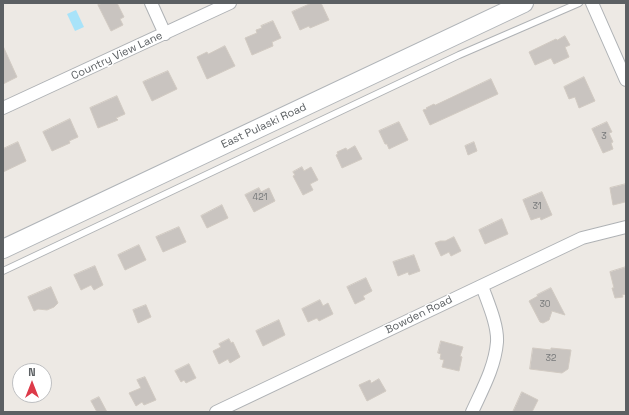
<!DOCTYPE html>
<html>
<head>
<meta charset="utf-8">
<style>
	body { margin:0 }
	#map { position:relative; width:629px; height:415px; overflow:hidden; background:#ede9e4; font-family:"Space Grotesk",sans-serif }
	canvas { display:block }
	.frame { position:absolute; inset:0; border:4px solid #5c6063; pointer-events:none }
	.north { position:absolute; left:12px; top:363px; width:40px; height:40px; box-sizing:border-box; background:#fff; border:1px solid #bebfc1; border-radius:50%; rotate:0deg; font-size:11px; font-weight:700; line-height:16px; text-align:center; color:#5c6063 }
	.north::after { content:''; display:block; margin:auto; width:14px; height:18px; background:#dd3a49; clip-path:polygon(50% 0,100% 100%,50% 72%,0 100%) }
</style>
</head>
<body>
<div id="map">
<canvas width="629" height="415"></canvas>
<div class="frame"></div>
<div class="north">N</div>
</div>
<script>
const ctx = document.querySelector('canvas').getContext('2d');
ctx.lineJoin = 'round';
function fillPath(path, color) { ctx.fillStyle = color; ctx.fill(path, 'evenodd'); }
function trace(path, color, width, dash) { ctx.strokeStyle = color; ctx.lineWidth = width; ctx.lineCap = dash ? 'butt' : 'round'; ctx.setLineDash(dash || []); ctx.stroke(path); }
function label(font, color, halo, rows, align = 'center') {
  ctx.font = font + ' "Space Grotesk",sans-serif'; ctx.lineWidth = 3; ctx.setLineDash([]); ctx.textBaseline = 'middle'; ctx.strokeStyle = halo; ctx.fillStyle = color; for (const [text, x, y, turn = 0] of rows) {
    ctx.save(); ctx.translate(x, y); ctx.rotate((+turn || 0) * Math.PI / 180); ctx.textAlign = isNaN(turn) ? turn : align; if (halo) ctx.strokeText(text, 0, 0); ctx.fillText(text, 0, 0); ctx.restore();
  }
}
const water = new Path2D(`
	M76,10L84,27L75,31L67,14Z`);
const building = new Path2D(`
	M103,3H117L124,17L120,19L123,25L111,31L98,5Z
	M312,3H321L329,20L310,28L309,26L300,30L292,12Z
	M273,21L281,38L272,42L273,46L252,55L245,38L257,33L256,30L262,28L261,26Z
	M565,36L570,45L565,47L569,57L554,64L551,58L535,65L529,52L556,39L557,40Z
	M3,46L17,77L3,84Z
	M225,46L235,66L207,79L197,57L207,52L208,54Z
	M168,71L177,89L152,101L143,82Z
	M584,77L595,101L579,108L575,97L569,99L564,87Z
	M491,79L498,94L430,125L423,110L427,109L426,108L434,104L435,105Z
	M117,96L125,114L116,118L118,120L98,128L90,108Z
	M70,119L78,137L69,141L70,143L52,151L43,132Z
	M399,122L408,140L389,149L387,144H385L379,131Z
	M607,122L612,132L609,133L613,142L611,143L613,149L603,153L592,129Z
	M18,142L26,161L3,172V149Z
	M474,142L477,151L468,155L465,146Z
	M355,146L362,159L342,168L336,155L338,154L337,152L346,148L347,150Z
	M302,167L304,171L311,167L318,180L310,184L313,190L303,195L293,176L295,175L293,172Z
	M626,184L625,202L613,205L610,188Z
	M259,188L261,192L269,188L275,201L254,212L245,195Z
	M542,192L552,215L541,220L540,217L531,220L523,200Z
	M222,205L228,218L207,228L201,216Z
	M502,219L508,234L485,244L479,230Z
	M179,227L186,242L163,252L156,237Z
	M454,237L461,251L451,256L449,252L441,256L435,243L440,241H445Z
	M139,245L146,260L125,270L118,255Z
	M414,255L420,271L409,275L408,272L398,276L393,262Z
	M95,266L103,285L94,290L91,285L81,290L74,275Z
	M626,267V294L622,295L623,297L615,298L612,288H614L610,272Z
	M366,278L372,291L363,296L365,299L355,304L347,287Z
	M51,287L58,303L54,307L47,310L38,309L34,311L28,297Z
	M551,288L565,315L552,311L549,320L543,323L540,322L529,301L538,296L537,295Z
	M320,300L323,306L328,303L333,314L319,321L317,318L308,322L302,309Z
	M146,305L151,317L138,323L133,310Z
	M279,320L285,335L263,346L256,331Z
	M229,339L231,343L233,342L240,357L230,363L228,359L219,364L213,351L221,347L219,344Z
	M441,341L463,347L460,356L462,357L459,371L442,367L444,360L440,359L441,354L438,353Z
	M533,348L551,350V348L571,350L568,369L562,373L530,369Z
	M189,364L196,378L186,383L184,380L181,382L175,371Z
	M145,377L156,400L144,405L142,402L136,406L129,393L141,388L137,380Z
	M379,379L386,391L367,401L359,385L370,380L371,383Z
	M522,392L538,400L532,412H513Z
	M99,397L107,412H97L91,401Z`);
const lane = new Path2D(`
	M3,271L459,55L579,3`);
const street = new Path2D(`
	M151,3L165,34
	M592,3L626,80
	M3,108L230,3
	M216,412L582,238L626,227
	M472,412C482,390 495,367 497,342C498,325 488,303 482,286`);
const secondary = new Path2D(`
	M3,249L524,3`);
const numberNames = [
	["3",604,137],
	["421",260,198],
	["31",537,207],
	["30",545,305],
	["32",551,359]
];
const streetNames = [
	["Country View Lane",117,56,-25],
	["East Pulaski Road",264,126,-25],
	["Bowden Road",419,315,-26]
];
fillPath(water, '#a8e3f9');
fillPath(building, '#c9c4c0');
trace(building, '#d1cac2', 1);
trace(lane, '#afb2b5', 8);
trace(street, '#afb2b5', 14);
trace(secondary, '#b0b4b8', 20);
trace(lane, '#fff', 6);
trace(street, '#fff', 12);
trace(secondary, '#fff', 18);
label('9px', '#77797a', null, numberNames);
label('11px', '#5c6063', '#fff', streetNames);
</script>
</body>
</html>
